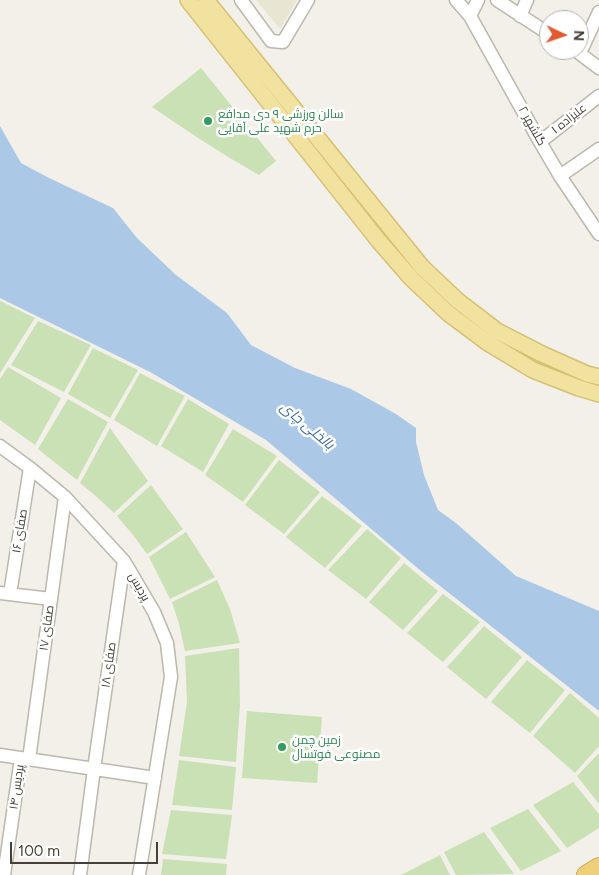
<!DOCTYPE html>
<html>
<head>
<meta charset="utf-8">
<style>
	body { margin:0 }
	#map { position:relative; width:599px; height:875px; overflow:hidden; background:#f2f0e8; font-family:Figtree,sans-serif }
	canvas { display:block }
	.north { position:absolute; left:539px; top:10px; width:50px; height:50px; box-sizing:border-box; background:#fff; border:1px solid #b4b3af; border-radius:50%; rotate:93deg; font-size:14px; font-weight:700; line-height:20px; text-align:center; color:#444037 }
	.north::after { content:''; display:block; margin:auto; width:18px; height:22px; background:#e15a30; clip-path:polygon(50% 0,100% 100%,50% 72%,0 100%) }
	.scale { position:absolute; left:10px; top:842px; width:148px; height:22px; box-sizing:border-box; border:2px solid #444037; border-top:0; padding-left:6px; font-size:15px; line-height:18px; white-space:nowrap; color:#444037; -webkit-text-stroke:4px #fff; paint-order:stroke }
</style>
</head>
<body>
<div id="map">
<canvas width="599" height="875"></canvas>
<div class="north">N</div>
<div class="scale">100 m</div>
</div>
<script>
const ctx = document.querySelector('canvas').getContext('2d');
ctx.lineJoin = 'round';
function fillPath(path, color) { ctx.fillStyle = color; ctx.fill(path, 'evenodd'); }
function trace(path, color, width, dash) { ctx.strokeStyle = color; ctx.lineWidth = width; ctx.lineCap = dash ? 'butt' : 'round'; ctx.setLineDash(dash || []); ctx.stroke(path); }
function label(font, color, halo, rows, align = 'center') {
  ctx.font = font + ' Figtree,Cairo,sans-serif'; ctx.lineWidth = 5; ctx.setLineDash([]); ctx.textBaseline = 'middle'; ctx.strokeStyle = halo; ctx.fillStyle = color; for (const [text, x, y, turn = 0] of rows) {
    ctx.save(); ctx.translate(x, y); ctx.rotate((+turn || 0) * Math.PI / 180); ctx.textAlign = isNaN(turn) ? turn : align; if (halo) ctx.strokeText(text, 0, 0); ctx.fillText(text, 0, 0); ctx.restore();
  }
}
const education = new Path2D(`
	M256,0H297L280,29Z`);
const green = new Path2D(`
	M194,0H201L397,248L514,347L542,363L575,376L599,385V390L542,368L512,351L453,311L394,252Z
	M201,68L276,161L259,175C222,154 187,131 152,107Z
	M0,301L35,318L0,373Z
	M38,321L91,345L64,392L11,365Z
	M93,348L138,370L110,418L68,394Z
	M8,367L61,398L35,445L0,420V379Z
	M140,373L185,396L157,446L114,420Z
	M68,399L108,422L77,480L38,449Z
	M188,399L229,424L203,472L161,446Z
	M110,428L148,481L114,513L98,498L80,483Z
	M233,429L277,456L243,502L205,475Z
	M279,460L320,492L284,534L245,505Z
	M151,485L183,529L147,554L133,535L117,516Z
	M322,496L362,526L325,568L286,537Z
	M367,529L401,558L366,599L328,570Z
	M186,532L215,577L170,599L149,557Z
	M404,563L438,591L403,630L369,602Z
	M217,580L230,609L240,643L185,651L179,624L172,602Z
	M443,594L480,622L443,662L407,633Z
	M484,626L522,657L486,699L447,667Z
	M239,648L240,705L236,762L179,756L187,702L185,656Z
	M527,660L565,690L530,733L491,702Z
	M570,693L599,718V746L575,773L533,736Z
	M247,711L322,717L317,783L242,778Z
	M599,753V804L577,776Z
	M179,760L236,767L232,810L172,805Z
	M573,782L599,814V828L567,848L533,805Z
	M528,809L561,851L521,871L490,828Z
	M171,810L232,815L226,859L162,854Z
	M484,832L514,874L456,875L444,852Z
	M440,855L450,875H401Z
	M163,859L227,864L226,875H161Z`);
const water = new Path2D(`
	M0,126L21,163L49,178L113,208L137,238L176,275L227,313L251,345L295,368L351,389L396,414L416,428V442L424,475L438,510L456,523L516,576L599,611V711L421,571L266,440L150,372L0,298Z`);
const minor = new Path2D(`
	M241,0L271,41L283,42L308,0
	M456,0L470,16L540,142L560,176L599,234
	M497,0L549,34
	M470,16L478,0
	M520,16L527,0
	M575,50L599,68
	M580,53L599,12
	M540,142L599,96
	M560,176L599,149
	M0,446L30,468L65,497L124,561L154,612L167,643L171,677L139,875
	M0,593L51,599
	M10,594L30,468
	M0,755L155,778
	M29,759L65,497
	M4,875L21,758
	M80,875L94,769L124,561`);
const major = new Path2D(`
	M188,0L378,240L411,278L449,314L488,343L533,370L579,388L599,394
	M206,0L422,267L458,301L497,331L542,354L587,374L599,377`);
const highway = new Path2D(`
	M586,875L599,867`);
const markers = [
	[208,121,5,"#2e9e5b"],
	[282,747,5,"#2e9e5b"]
];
const leisureNames = [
	["سالن ورزشی ۹ دی مدافع",218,114],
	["حرم شهید علی آقایی",218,128],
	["زمین چمن",292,740],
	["مصنوعی فوتسال",292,754]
];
const streetNames = [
	["علیزاده ۱",569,119,-38],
	["گلشهر ۲",532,126,61],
	["صفای ۱۶",20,531,-81],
	["پردیس",139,587,60],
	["صفای ۱۷",47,628,-82],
	["صفای ۱۸",109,665,-82],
	["پردیس ۱۴",17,787,-82]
];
const waterNames = [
	["بالخلی چای",307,426,40]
];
fillPath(education, '#e9e5d3');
fillPath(green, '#c9e1b5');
fillPath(water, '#abc9e7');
trace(minor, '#bcb8ab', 15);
trace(major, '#d5c072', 18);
trace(highway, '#cba649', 20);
trace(minor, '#fff', 12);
trace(major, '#f2e2a0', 15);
trace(highway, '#edd078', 18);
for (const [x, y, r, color] of markers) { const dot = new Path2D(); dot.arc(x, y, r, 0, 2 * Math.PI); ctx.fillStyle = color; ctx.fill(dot); trace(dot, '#fff', 2); }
label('12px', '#27864d', '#fff', leisureNames, 'left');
label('12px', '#444037', '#fff', streetNames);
label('italic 14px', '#3d6fa3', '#fff', waterNames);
</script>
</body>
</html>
